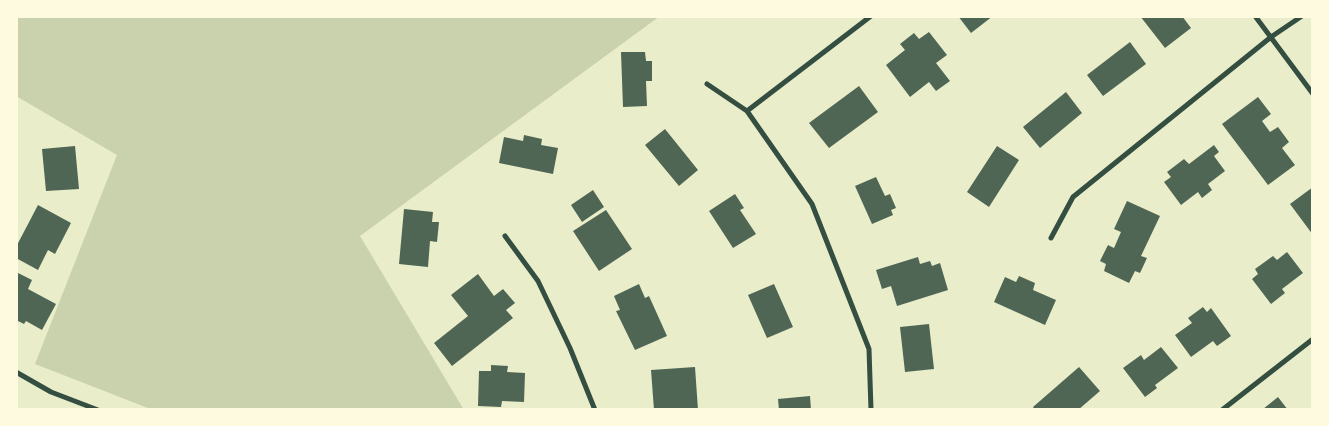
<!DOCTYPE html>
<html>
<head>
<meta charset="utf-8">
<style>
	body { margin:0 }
	#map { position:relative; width:1329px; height:426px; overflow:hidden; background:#e9edc9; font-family:Commissioner,sans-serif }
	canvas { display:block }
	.frame { position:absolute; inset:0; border:18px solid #fefae0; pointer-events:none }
</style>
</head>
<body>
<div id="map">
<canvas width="1329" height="426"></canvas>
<div class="frame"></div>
</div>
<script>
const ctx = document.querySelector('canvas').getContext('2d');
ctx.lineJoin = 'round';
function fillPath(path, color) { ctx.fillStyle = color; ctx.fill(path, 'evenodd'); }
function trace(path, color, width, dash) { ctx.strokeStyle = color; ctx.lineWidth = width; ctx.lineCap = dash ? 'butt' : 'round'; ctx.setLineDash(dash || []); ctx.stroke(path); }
const green = new Path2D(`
	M16,16H660L360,236L464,410H153L35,364L117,155L16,96Z`);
const building = new Path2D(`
	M958,16H993L971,33Z
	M1140,16H1182L1191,28L1165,48Z
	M929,32L947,55L936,63L950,81L936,91L929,82L910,97L886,65L905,50L900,44L914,33L919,39Z
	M1130,42L1146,64L1103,96L1087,75Z
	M621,52H645L646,61H652V81H646L647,106L623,107Z
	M859,86L878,112L829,148L809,123Z
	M1066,92L1082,113L1040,148L1023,127Z
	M1258,97L1271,114L1262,121L1270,132L1278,127L1289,142L1282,148L1295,165L1268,185L1222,124Z
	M665,129L698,170L679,186L645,145Z
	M524,135L542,139L541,145L558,148L553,174L499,163L504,137L523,141Z
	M1214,145L1219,152L1214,156L1225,171L1208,184L1212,190L1202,198L1198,192L1181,205L1164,182L1171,177L1167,172L1184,159L1189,164Z
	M75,146L79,189L46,191L42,149Z
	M997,146L1019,160L989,207L967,192Z
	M876,177L885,196L890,194L896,208L891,210L893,215L872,224L855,186Z
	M1313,187V235L1290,204Z
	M593,190L604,207L582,222L571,205Z
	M735,194L744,208L740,210L756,234L733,248L709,211Z
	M1127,201L1160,216L1141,256L1147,258L1140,273L1135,271L1129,283L1104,271L1106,264L1100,261L1108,245L1114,248L1121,232L1114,229Z
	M38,205L71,223L55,254L48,250L38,270L16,258V247Z
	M404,209L433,212L432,222H439L437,242L430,241L428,267L399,264Z
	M606,210L632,249L599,271L573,231Z
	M1287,252L1303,273L1282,289L1285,293L1271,304L1252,279L1258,274L1255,269L1273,256L1277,260Z
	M918,257L920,264L930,261L932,266L940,263L948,290L897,306L891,286L882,289L876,270Z
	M16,272L32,280L28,289L56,304L42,330L26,321L24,324L16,320Z
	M478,274L494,296L503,289L515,303L506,310L513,318L452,366L434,343L468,316L451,295Z
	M1019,276L1035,283L1033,290L1056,300L1045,325L994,302L1005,277L1016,282Z
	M639,284L645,298L649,296L667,336L635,350L616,311L620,310L614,296Z
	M774,284L793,327L767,338L748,295Z
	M1203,307L1207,312L1211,308L1231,336L1217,346L1213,341L1191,357L1175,335L1192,323L1188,318Z
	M929,324L934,369L905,372L900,327Z
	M1161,347L1178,368L1155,385L1157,388L1145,397L1123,368L1141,355L1144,360Z
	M491,365L508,366L507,372L525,373L524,402L502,401L501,407L478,406L479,371H491Z
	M695,367L698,410H654L651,370Z
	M1079,367L1100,391L1078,410H1035L1033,407Z
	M810,396L811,410H779L778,399Z
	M1278,397L1288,410H1264L1263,409Z`);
const minor = new Path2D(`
	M1255,16L1313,94
	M707,84L747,111L812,204L869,349L871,410
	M747,111L871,16
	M505,236L538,281L570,348L595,410
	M1051,238L1073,197L1271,37L1302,16
	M16,372L51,392L98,410
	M1222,410L1313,339`);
fillPath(green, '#cad2ad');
fillPath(building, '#4f6655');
trace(minor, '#344e41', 5);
</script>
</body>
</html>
